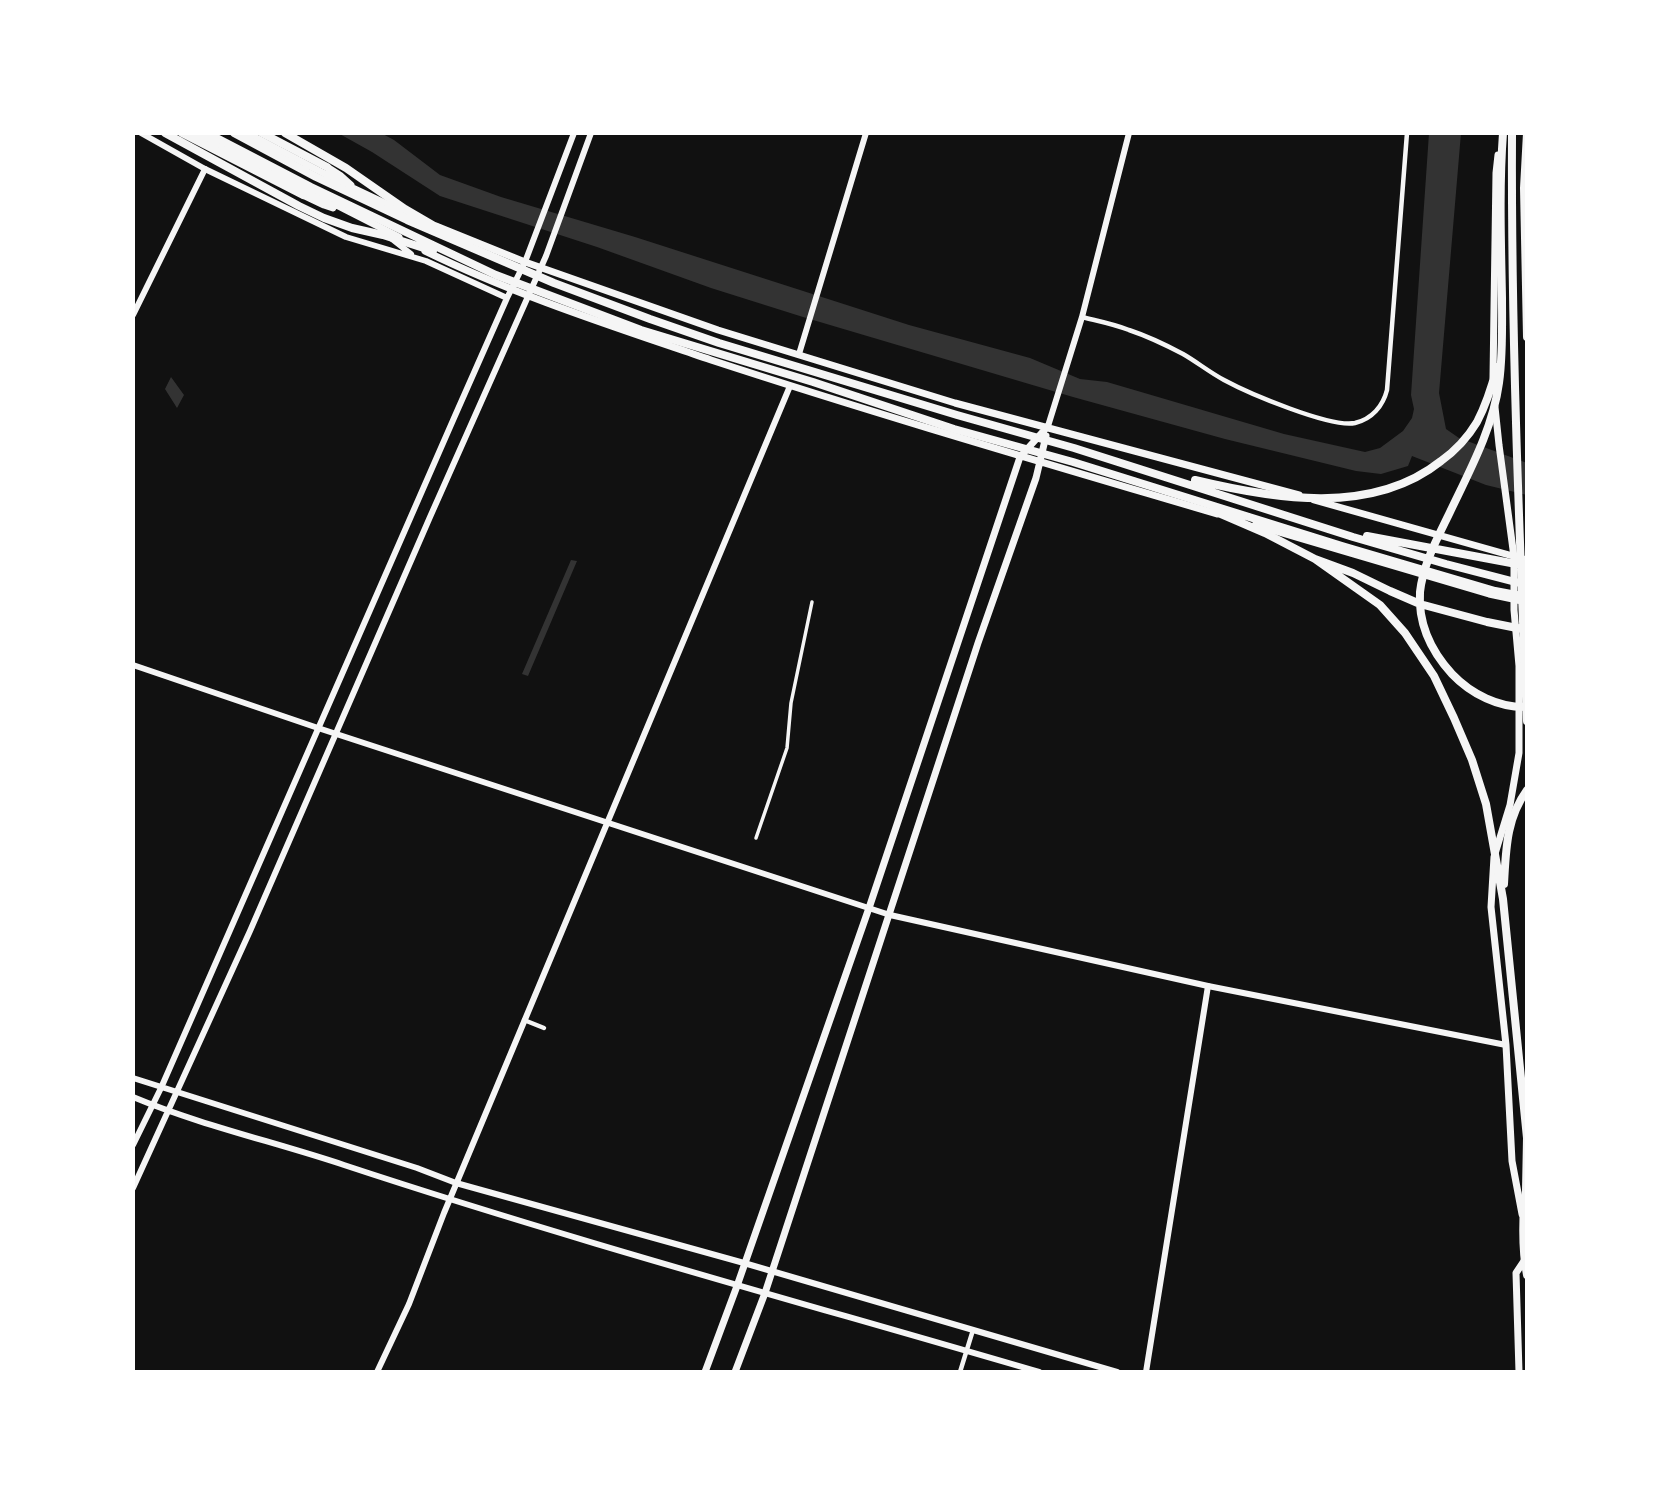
<!DOCTYPE html>
<html>
<head>
<meta charset="utf-8">
<style>
	body { margin:0 }
	#map { position:relative; width:1660px; height:1505px; overflow:hidden; background:#111; font-family:"Source Sans 3",sans-serif }
	canvas { display:block }
	.frame { position:absolute; inset:0; border:135px solid #fff; pointer-events:none }
</style>
</head>
<body>
<div id="map">
<canvas width="1660" height="1505"></canvas>
<div class="frame"></div>
</div>
<script>
const ctx = document.querySelector('canvas').getContext('2d');
ctx.lineJoin = 'round';
function fillPath(path, color) { ctx.fillStyle = color; ctx.fill(path, 'evenodd'); }
function trace(path, color, width, dash) { ctx.strokeStyle = color; ctx.lineWidth = width; ctx.lineCap = dash ? 'butt' : 'round'; ctx.setLineDash(dash || []); ctx.stroke(path); }
const water = new Path2D(`
	M338,133H381L394,140L440,175L501,197L635,237L909,325L1030,358L1080,379L1107,382L1284,434L1365,452L1380,448L1403,431L1412,418L1414,409L1411,395L1429,133H1461L1439,393L1446,429L1459,438L1527,463V495L1486,485L1412,456L1408,466L1381,474L1356,471L1225,439L1073,397L803,317L711,288L597,247L440,196L372,152Z
	M171,377L184,395L177,408L165,389Z
	M571,560L577,561L528,676L522,674Z`);
const pedestrian = new Path2D(`
	M756,838L787,748L791,703L812,602`);
const minor = new Path2D(`
	M1082,317C1098,321 1114,324 1129,330C1147,336 1166,345 1183,354C1197,362 1209,372 1224,380C1248,393 1330,428 1355,423C1372,419 1383,406 1387,390L1407,133
	M524,1020L544,1028
	M960,1372L973,1330`);
const tertiary = new Path2D(`
	M133,315L205,169
	M799,354L866,133
	M1048,426L1082,317L1129,133
	M133,665L318,728L890,915L1208,986L1506,1045
	M377,1372L409,1304L444,1213L790,386`);
const secondary = new Path2D(`
	M141,133L205,169L346,237L426,261L507,298
	M392,239L411,254
	M133,1078L417,1168L456,1183L744,1263L1117,1372
	M133,1097C200,1125 275,1142 344,1165C574,1241 807,1304 1039,1372
	M133,1145L161,1088L454,418L507,298L525,262L574,133
	M133,1188L250,931L430,517L546,256L591,133
	M1146,1372L1208,986`);
const primary = new Path2D(`
	M195,133L399,237
	M247,133L344,184L412,216
	M327,167L341,176L351,185
	M303,195L324,205L333,208
	M436,226L525,262L718,330L955,403L1299,495
	M425,251C517,296 615,327 711,360C879,415 1048,464 1217,514
	M1493,377L1496,173L1498,155
	M1495,407L1499,445L1514,557V610L1519,666V753L1510,805L1494,857L1491,907L1506,1045L1512,1161L1522,1214
	M1314,500L1527,560
	M1255,525L1489,594L1527,602
	M705,1372L737,1286L869,908L1020,457L1048,426
	M735,1372L765,1293L978,643L1036,478L1046,436
	M1519,1372L1516,1273L1524,1261`);
const trunk = new Path2D(`
	M165,133L299,206L324,218L352,228L383,235L433,251
	M182,133L303,195
	M207,133L311,187L496,275L641,330L813,382L954,429L1073,462L1342,546L1495,591L1527,597
	M234,133L316,177L407,220L554,283L650,319L719,343L957,415L1074,448L1353,537L1446,564L1527,585
	M262,133L327,167
	M285,133L346,168L405,209L441,230
	M1503,133C1499,188 1501,243 1502,298C1502,326 1503,355 1499,383C1493,428 1469,472 1450,512C1438,537 1423,564 1420,592C1418,623 1431,651 1452,674C1471,694 1499,708 1527,707
	M1512,133C1511,329 1519,525 1527,721
	M1527,133L1524,188L1527,337
	M1195,480C1274,499 1372,516 1441,461C1455,451 1468,437 1477,422C1486,405 1492,386 1497,367
	M1214,511L1265,533L1315,559L1353,573L1390,591L1420,604L1487,622L1527,630
	M1367,536L1527,566
	M1315,559L1380,605L1405,633L1434,676L1454,718L1472,760L1486,804L1503,899L1527,1138L1526,1190
	M1504,884C1506,850 1506,819 1527,790
	M1527,1185C1522,1211 1522,1250 1527,1275`);
fillPath(water, '#333');
trace(pedestrian, '#f5f5f5', 3.5);
trace(minor, '#f5f5f5', 4.5);
trace(tertiary, '#f5f5f5', 6);
trace(secondary, '#f5f5f5', 6);
trace(primary, '#f5f5f5', 7);
trace(trunk, '#f5f5f5', 8);
</script>
</body>
</html>
